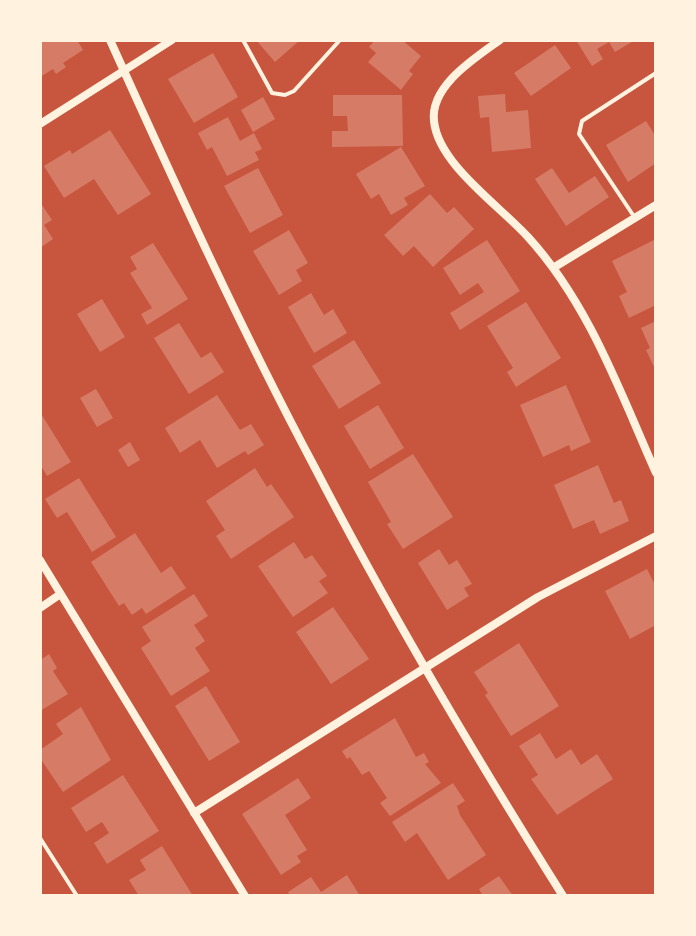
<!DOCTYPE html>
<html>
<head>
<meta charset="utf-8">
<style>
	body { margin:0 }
	#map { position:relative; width:696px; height:936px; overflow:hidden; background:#c8553d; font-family:"Golos Text",sans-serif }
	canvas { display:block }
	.frame { position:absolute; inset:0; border:42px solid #fff3e0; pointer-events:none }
</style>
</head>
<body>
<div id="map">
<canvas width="696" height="936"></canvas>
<div class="frame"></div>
</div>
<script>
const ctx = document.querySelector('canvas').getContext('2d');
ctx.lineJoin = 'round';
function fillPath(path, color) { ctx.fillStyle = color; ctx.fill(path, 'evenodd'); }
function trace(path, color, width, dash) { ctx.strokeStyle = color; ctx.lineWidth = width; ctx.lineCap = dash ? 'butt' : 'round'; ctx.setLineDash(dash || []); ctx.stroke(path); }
const building = new Path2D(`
	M40,40H77L83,50L63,63L66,67L56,74L53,69L40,77Z
	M256,40H300L275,62Z
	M375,40H402L421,56L409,71L413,74L401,90L368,62L376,53L369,47Z
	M576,40H635L615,52L609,42L597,49L603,59L592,66Z
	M555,45L571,68L531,96L514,73Z
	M213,53L238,97L194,123L168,79Z
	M505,94L506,112L528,110L531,148L492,152L489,117L480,118L478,96Z
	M333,95H402L403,146L332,147V131H348L347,116H333Z
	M263,97L275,119L253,132L241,110Z
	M228,117L240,141L254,133L262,149L255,152L259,160L227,176L212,147L207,150L198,133Z
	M646,121L656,137V163L628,182L606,145Z
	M110,130L151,194L118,215L94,179L64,198L44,166L70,150L72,154Z
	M401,147L425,186L404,198L408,205L391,215L379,194L371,199L356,174Z
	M258,168L283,215L250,233L224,186Z
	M552,168L569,193L595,176L609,197L566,226L535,179Z
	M430,194L447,213L454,207L474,229L433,267L414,246L403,256L384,235Z
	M40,202L52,220L44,225L53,239L40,248Z
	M289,230L308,263L296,270L302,281L279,295L253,251Z
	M656,239V305L629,318L619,296L627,292L612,261Z
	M487,240L520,291L460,330L450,313L484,292L478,283L460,295L443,268Z
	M153,243L188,299L147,325L141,314L152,308L130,273L137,269L130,257Z
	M311,293L324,315L333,309L347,333L314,353L288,307Z
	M102,299L125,337L100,352L77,314Z
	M526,302L561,358L516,387L507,372L513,368L487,326Z
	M656,321V371L646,350L650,348L641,328Z
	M179,323L201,358L211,352L224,372L189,394L154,338Z
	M354,340L381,383L339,409L312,366Z
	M566,385L591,442L571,451L569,445L543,457L520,405Z
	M96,389L113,418L97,427L80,398Z
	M217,395L240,430L251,424L264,445L248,455L245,451L217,468L200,440L180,453L165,428Z
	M378,405L404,448L370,469L344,426Z
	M40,412L71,462L47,476L40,464Z
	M130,442L140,460L128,467L118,450Z
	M413,454L453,517L403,549L387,524L391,522L368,482Z
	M598,465L614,503L621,500L629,521L600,534L594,520L573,529L554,485Z
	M255,468L267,487L271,484L294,517L231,559L216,536L225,530L206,501Z
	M79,478L116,537L92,552L67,512L57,518L45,499Z
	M135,533L161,573L171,566L186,588L146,614L142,608L132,615L124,603L119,606L91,562Z
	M294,542L305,559L312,555L327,576L319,581L328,593L293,617L258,566Z
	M439,549L449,565L457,560L472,584L464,588L469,596L447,610L418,563Z
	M647,569L656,587V625L630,639L605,591Z
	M194,594L208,616L194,625L205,641L195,648L210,671L171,696L141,648L151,641L142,627Z
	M333,607L369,659L331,684L296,632Z
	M519,643L559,706L511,736L485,695L488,693L474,672Z
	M49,654L57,668L53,671L68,694L40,711V656L42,659Z
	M206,686L240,742L209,761L175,706Z
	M81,707L111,760L63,792L40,758V750L63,734L56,724Z
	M395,718L416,757L424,753L429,762L425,764L441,783L390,816L380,803L387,798L369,771L362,775L350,757L347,759L342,751Z
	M540,733L556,759L571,749L581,765L597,754L613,779L557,815L531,779L538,775L519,746Z
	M123,775L159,831L107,864L94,843L109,833L102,822L86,832L71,808Z
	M298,778L311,798L285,815L307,850L297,856L301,862L281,875L242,814Z
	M453,783L465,801L457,806L460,815L486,855L448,880L417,833L405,842L392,822Z
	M162,846L193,896H139L129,880L146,870L140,860Z
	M347,875L360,896H290L288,892L311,877L321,892Z
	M499,876L513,896H483L479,889Z`);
const service = new Path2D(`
	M243,40L272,93L285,95L294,91L340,40
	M635,218L579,134L582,121L656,73
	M40,838L77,896`);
const minor = new Path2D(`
	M110,40C175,184 240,327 314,466C390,613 475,756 563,896
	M500,40C475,58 430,86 434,121C438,164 500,206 528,237C589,304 620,392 656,473
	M40,124L172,40
	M553,268L656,205
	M40,560L245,896
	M40,608L59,595
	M194,813L538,597L656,536`);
fillPath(building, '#d67c66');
trace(service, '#fff3e0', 4);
trace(minor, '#fff3e0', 8);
</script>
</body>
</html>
